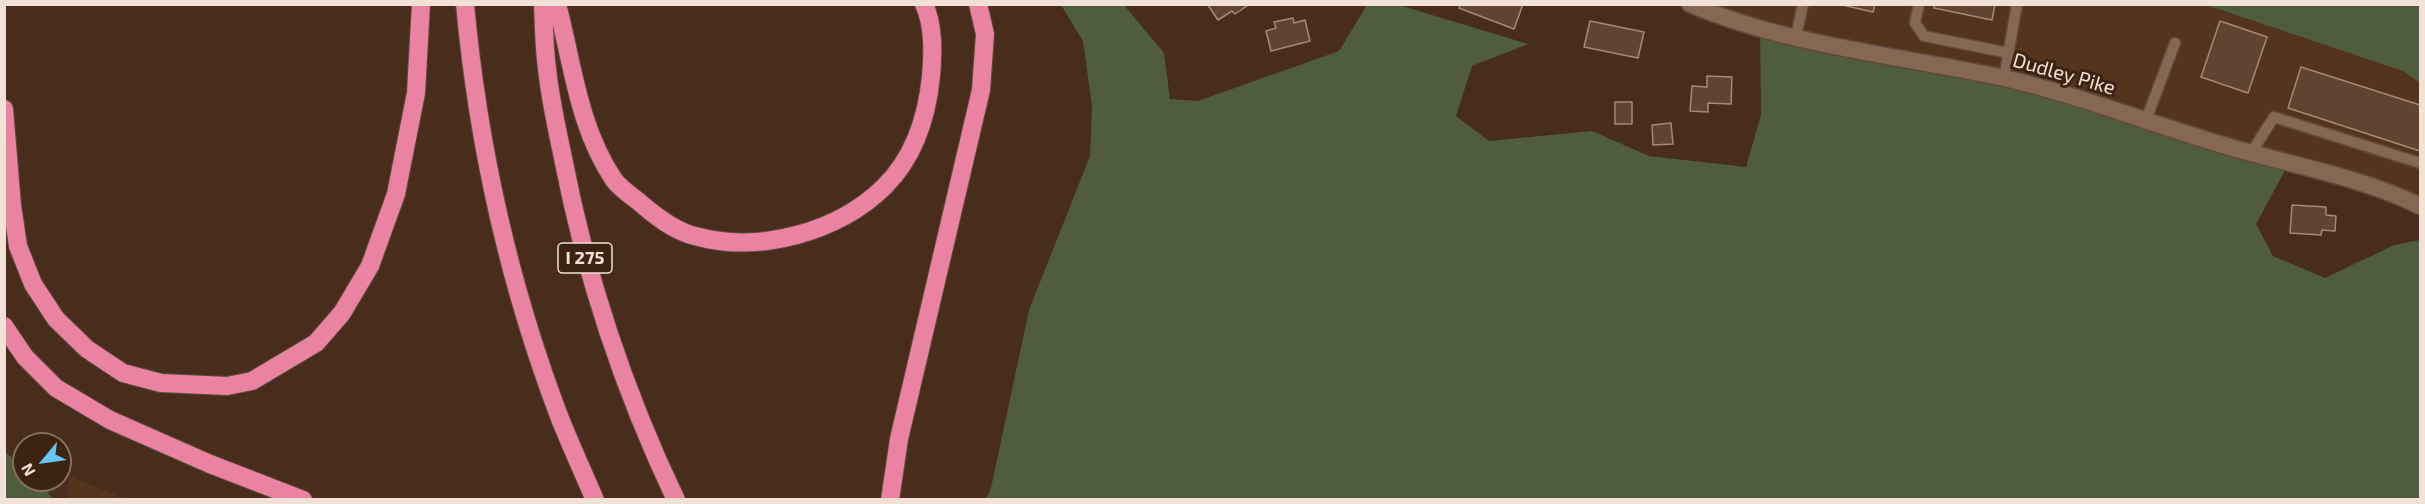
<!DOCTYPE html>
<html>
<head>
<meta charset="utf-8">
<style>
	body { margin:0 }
	#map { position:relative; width:2425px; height:504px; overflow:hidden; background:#482d1c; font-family:"Exo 2",sans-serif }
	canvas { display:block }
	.frame { position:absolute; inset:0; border:6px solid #f2e1d6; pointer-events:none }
	.north { position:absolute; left:12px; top:432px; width:60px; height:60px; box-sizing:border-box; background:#3d2312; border:2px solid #856f60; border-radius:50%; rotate:241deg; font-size:16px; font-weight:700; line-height:24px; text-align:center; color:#f2e1d6 }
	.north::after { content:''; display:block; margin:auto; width:21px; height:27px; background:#66c4ef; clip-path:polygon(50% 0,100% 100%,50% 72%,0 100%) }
</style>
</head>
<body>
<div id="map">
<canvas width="2425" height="504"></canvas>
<div class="frame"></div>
<div class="north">N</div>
</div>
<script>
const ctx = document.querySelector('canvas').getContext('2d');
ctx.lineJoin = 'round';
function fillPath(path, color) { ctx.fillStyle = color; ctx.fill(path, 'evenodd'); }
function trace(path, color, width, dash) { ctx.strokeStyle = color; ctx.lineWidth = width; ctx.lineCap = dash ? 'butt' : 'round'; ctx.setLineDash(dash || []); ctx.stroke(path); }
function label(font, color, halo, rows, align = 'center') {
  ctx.font = font + ' "Exo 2",sans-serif'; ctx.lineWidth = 6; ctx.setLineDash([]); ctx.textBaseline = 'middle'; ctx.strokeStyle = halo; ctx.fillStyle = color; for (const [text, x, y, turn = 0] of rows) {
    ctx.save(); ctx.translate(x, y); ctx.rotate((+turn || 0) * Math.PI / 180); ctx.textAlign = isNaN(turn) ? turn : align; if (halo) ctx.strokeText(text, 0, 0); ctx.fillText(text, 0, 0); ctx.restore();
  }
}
const built = new Path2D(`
	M1690,5H2206L2403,71L2420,83V206L1879,54Z
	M69,476L126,499H67Z`);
const green = new Path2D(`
	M1061,5H1124L1164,53L1170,99L1198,101L1339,51L1367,5H1399L1528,44L1472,66L1456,116L1489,141L1592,131L1649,156L1746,167L1761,115L1760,28L1993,76L2289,163L2256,224L2273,256L2325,278L2394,245L2420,240V499L986,500L991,488L1029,310L1090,156L1092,106L1083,41Z
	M2206,5H2420V83L2403,71Z
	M5,452L24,467V480H38L53,499H5Z`);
const building = new Path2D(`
	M1250,4L1235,14L1232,11L1218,20L1208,5Z
	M1461,4H1523L1514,29L1459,8Z
	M1838,4H1875L1873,12Z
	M1935,4H1995L1992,20L1934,8Z
	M1293,18L1294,23L1305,20L1310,41L1271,51L1266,31L1276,28L1274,22Z
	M1590,21L1644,32L1638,58L1584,47Z
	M2220,21L2267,37L2248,93L2201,77Z
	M2301,67L2420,105V151L2288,108Z
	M1707,76L1732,77L1731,104L1708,103V112L1690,111L1692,86L1707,87Z
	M1615,102H1632V124H1615Z
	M1671,123L1673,144L1653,145L1652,125Z
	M2292,205L2326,207V215L2336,216L2335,231L2322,230L2321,235L2290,233Z`);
const service = new Path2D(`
	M1919,4L1915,23L1924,36L2009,53
	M1796,36L1803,4
	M2004,78L2017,4
	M2146,120L2175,43
	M2251,153L2274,117L2420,163`);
const tertiary = new Path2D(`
	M1690,4C1783,44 1892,55 1990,75C2073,92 2149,124 2230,147C2291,165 2364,178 2420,206`);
const motorway = new Path2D(`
	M465,4C478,145 509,284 559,416C570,444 583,472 595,500
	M543,4C544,26 544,47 547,68C550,99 557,129 563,158C586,277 624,391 676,500
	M557,4C573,65 578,126 614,180C620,188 630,195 638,201C654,215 674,231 695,236C759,254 839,232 885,186C915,156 927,117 931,76C933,53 934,26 924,4
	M4,109L12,205L18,246L33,284L56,319L87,349L123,373L161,383L227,386L252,381L316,343L342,313L370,266L396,194L416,93L421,4
	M4,326L25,357L56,388L110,420L210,464L303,500
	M890,500L899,439L981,90L985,34L978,4`);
const shields = [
	[585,258,54]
];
const shieldNames = [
	["I 275",585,258]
];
const streetNames = [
	["Dudley Pike",2064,74,16]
];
fillPath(built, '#55341e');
fillPath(green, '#4f5c3d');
fillPath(building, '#604432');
trace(building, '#a88875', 1.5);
trace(service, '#604a3b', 13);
trace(tertiary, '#604a3b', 19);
trace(motorway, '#604a3b', 20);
trace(service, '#856754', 10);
trace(tertiary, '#856754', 16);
trace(motorway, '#ea82a2', 18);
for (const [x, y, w] of shields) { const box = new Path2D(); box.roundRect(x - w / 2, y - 15, w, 30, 4.5); ctx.fillStyle = '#3d2312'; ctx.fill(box); trace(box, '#f2e1d6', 1.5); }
label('bold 18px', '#f2e1d6', null, shieldNames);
label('20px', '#f2e1d6', '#3d2312', streetNames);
</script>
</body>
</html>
